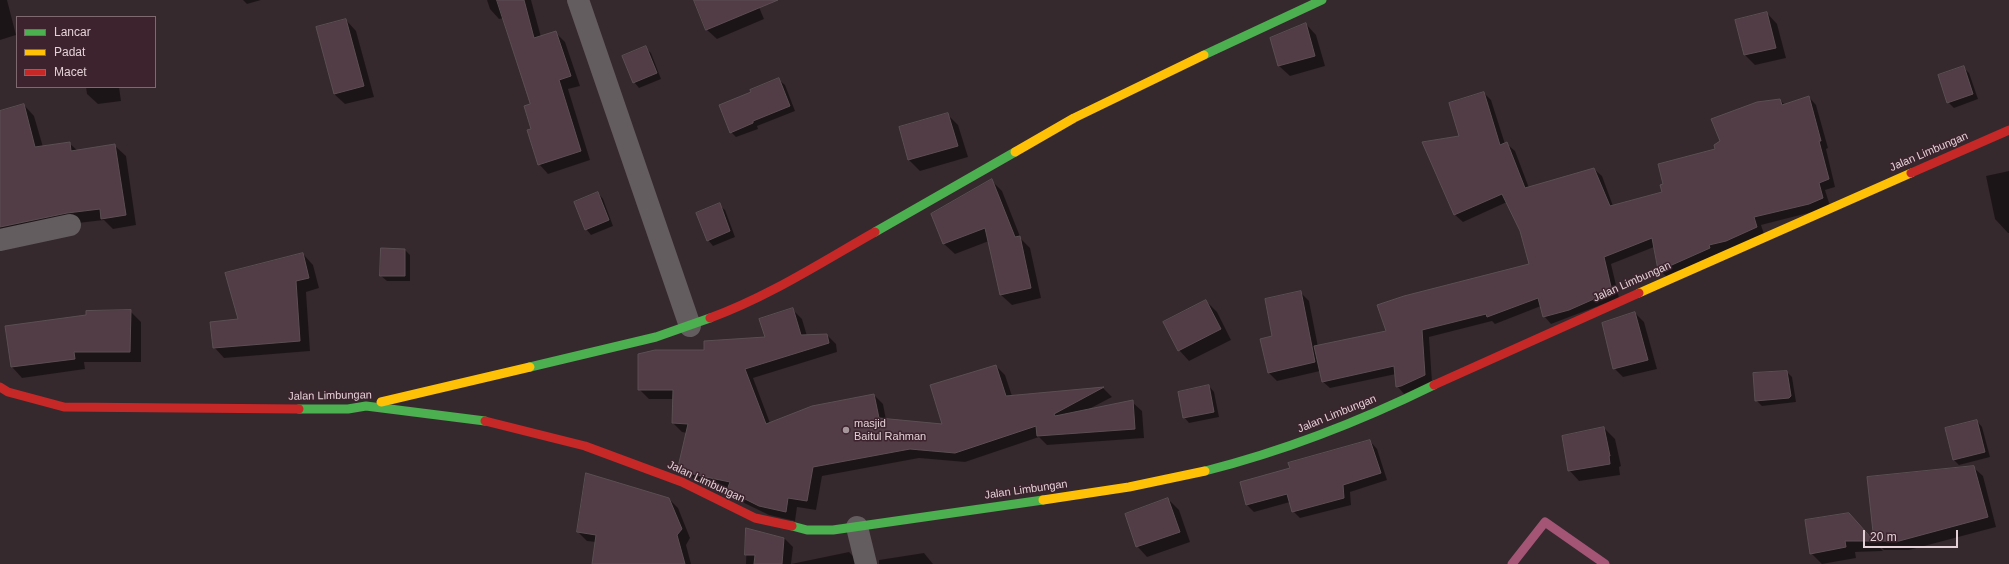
<!DOCTYPE html>
<html>
<head>
<meta charset="utf-8">
<style>
	body { margin:0 }
	#map { position:relative; width:2009px; height:564px; overflow:hidden; background:#36292e; font-family:Helvetica,sans-serif }
	canvas { display:block }
	.legend { position:absolute; left:16px; top:16px; width:140px; height:72px; box-sizing:border-box; background:#3c232d; border:1px solid #7f6971; margin:0; padding:5px 7px; list-style:none; font-size:12px; color:#e3d1d7 }
	.legend li { display:flex; align-items:center; gap:8px; height:20px }
	.legend b { width:20px; border:1px solid #7f6971 }
	.scale { position:absolute; left:1863px; top:530px; width:95px; height:18px; box-sizing:border-box; border:2px solid #e3d1d7; border-top:0; padding-left:5px; font-size:12px; line-height:14px; white-space:nowrap; color:#e3d1d7; -webkit-text-stroke:3px #3c232d; paint-order:stroke }
</style>
</head>
<body>
<div id="map">
<canvas width="2009" height="564"></canvas>
<ul class="legend">
<li><b style="height:5px;background:#4caf50"></b>Lancar</li>
<li><b style="height:5px;background:#ffc107"></b>Padat</li>
<li><b style="height:5px;background:#c62828"></b>Macet</li>
</ul>
<div class="scale">20 m</div>
</div>
<script>
const ctx = document.querySelector('canvas').getContext('2d');
ctx.lineJoin = 'round';
function fillPath(path, color) { ctx.fillStyle = color; ctx.fill(path, 'evenodd'); }
function trace(path, color, width, dash) { ctx.strokeStyle = color; ctx.lineWidth = width; ctx.lineCap = dash ? 'butt' : 'round'; ctx.setLineDash(dash || []); ctx.stroke(path); }
function label(font, color, halo, rows, align = 'center') {
  ctx.font = font + ' Helvetica,sans-serif'; ctx.lineWidth = 3; ctx.setLineDash([]); ctx.textBaseline = 'middle'; ctx.strokeStyle = halo; ctx.fillStyle = color; for (const [text, x, y, turn = 0] of rows) {
    ctx.save(); ctx.translate(x, y); ctx.rotate((+turn || 0) * Math.PI / 180); ctx.textAlign = isNaN(turn) ? turn : align; if (halo) ctx.strokeText(text, 0, 0); ctx.fillText(text, 0, 0); ctx.restore();
  }
}
const shadow = new Path2D(`
	M0,0H7L16,35L0,40Z
	M243,0H261L247,4Z
	M487,0H531L541,37L555,32L565,42L580,86L568,89L590,160L548,174L539,164L532,130V105L504,18L499,19L490,9Z
	M695,0H756L764,19L717,39L707,30Z
	M1767,13L1777,24L1786,58L1755,65L1745,55Z
	M346,20L356,31L374,97L345,104L334,94Z
	M1306,24L1316,35L1325,66L1290,76L1279,66Z
	M645,47L651,53L661,79L639,88L634,82Z
	M1963,67L1969,73L1978,99L1954,108L1948,102Z
	M779,80L785,85L795,111L757,126L758,129L736,137L731,132L753,93Z
	M86,87H119L121,101L98,104L87,94Z
	M1484,93L1491,100L1505,144H1507L1515,151L1529,188L1594,169L1602,176L1613,206L1664,192L1780,100L1785,105L1809,97L1816,105L1828,148L1826,149L1835,187L1825,190L1830,206L1816,211L1761,225L1764,234L1666,276L1658,269L1654,247L1611,264L1619,298L1551,324L1544,316L1541,306L1495,324L1492,321L1429,337L1432,382L1404,394L1397,386L1396,374L1330,388L1322,381L1320,371L1277,381L1269,373L1261,340L1273,337L1300,292L1309,301L1318,347L1388,331L1530,265L1521,231L1507,202L1463,222L1455,215L1423,142L1460,136Z
	M24,105L34,116L43,147L69,143L78,151L115,146L126,156L136,225L113,229L104,220L78,223L0,245V112Z
	M947,114L958,125L968,157L920,171L909,160L900,128Z
	M2009,171V233H2008L1995,219L1986,176Z
	M992,181L1002,191L1021,239L1030,248L1041,298L1012,305L1001,295L989,241L955,254L944,244L933,214Z
	M598,193L603,199L613,226L591,235L586,229Z
	M719,205L725,210L735,237L713,246L708,240Z
	M405,250L410,255V281H387L381,276Z
	M303,254L313,265L319,288L306,292L310,351L224,358L214,347Z
	M1206,301L1217,312L1231,340L1189,361L1179,350Z
	M793,310L802,319L807,336L827,335L836,344L837,352L753,378L770,423L874,395L883,404L886,420L943,425L996,366L1005,375L1012,396L1103,388L1112,397L1087,410L1132,402L1142,411L1144,438L1047,445L1039,437L965,462L919,458L822,476L816,510L797,507L795,521L769,515L738,500L729,489L706,484L689,476L679,467L687,433L682,432L673,423L674,399H649L639,389L705,351L766,338Z
	M130,311L141,322V362H84L85,369L22,378L12,367L6,327Z
	M1635,313L1644,322L1657,369L1623,377L1614,368Z
	M1787,372L1792,377L1796,402L1762,406L1756,400Z
	M1209,386L1214,392L1219,417L1189,423L1184,417Z
	M1977,421L1982,427L1990,457L1959,465L1953,459Z
	M1604,428L1615,439L1621,466L1619,467L1620,475L1579,481L1569,470Z
	M1370,441L1377,449L1387,480L1350,492L1351,505L1300,518L1293,511L1290,502L1254,512L1247,505L1241,482L1291,469Z
	M1973,467L1983,476L1996,527L1909,550H1884L1880,546L1879,547L1883,551L1855,552L1856,558L1822,564L1811,553L1849,514L1875,543L1868,478Z
	M669,499L678,508L690,538L686,545L691,564H593L596,542L587,541L578,532Z
	M1168,499L1179,510L1190,542L1147,557L1137,546Z
	M747,529L784,538L793,547L791,564L849,552L858,561L859,564H746Z
	M924,553L933,564H879V560Z`);
const stream = new Path2D(`
	M1512,564L1545,522L1605,564`);
const building = new Path2D(`
	M497,0H524L534,38L556,31L571,76L559,80L581,151L538,165L527,130L531,129L524,106L530,104Z
	M694,0H778L706,30Z
	M1767,12L1776,48L1744,55L1735,20Z
	M346,19L364,86L334,94L316,27Z
	M1306,23L1315,56L1278,66L1270,38Z
	M646,46L657,73L633,83L622,56Z
	M1964,66L1973,94L1947,103L1938,75Z
	M779,78L790,106L753,121V123L730,133L719,105L751,92L750,90Z
	M1484,92L1500,145L1507,142L1525,188L1594,168L1610,206L1662,192L1660,185L1663,184L1658,164L1715,149L1714,145L1720,141L1711,119L1757,102L1780,99L1782,105L1809,96L1821,141H1819L1829,179L1819,183L1823,198L1809,204L1754,217L1757,227L1726,241L1709,245L1710,248L1665,268L1658,270L1652,238L1604,257L1612,291L1569,310L1543,317L1538,298L1487,317L1486,314L1422,330L1425,375L1401,386L1396,387L1394,366L1322,382L1314,346L1386,331L1377,305L1404,296L1529,264L1520,231L1502,194L1454,215L1422,142L1459,136L1449,103Z
	M24,104L35,147L70,142L71,151L115,144L126,215L101,219L100,209L67,213L0,227V111Z
	M948,113L958,146L908,160L899,127Z
	M992,179L1015,237L1020,236L1031,288L1000,295L985,228L943,244L931,214Z
	M598,192L609,220L585,230L574,202Z
	M720,203L730,231L707,241L696,213Z
	M381,248L405,249V276H380Z
	M303,253L309,278L296,281L300,341L213,348L210,322L238,319L225,273Z
	M1301,291L1315,362L1268,373L1260,339L1272,336L1265,299Z
	M1206,300L1221,329L1178,351L1163,322Z
	M793,308L801,335L827,334L829,343L745,369L766,424L812,406L874,394L879,418L942,424L930,385L996,365L1006,396L1104,387L1054,414L1055,416L1133,400L1135,429L1037,436L1036,426L955,453L910,449L813,467L807,501L788,498L786,512L759,506L727,490L730,482L696,475L678,467L688,424L672,423L673,390H638V354L655,350H704V341L765,337L759,319Z
	M131,310L130,352H74L75,359L11,367L5,326L86,315V311Z
	M1635,312L1648,360L1613,369L1602,323Z
	M1787,371L1791,396L1789,398L1755,401L1753,373Z
	M1209,385L1214,412L1183,418L1178,392Z
	M1977,420L1985,452L1953,460L1945,428Z
	M1604,427L1610,456H1609L1610,464L1568,471L1562,436Z
	M1370,440L1381,473L1343,485L1344,498L1292,512L1287,494L1246,505L1240,482L1290,468L1288,463Z
	M1974,466L1988,517L1899,541H1874L1867,477Z
	M586,473L669,498L682,529L677,535L685,564H592L596,535L577,532Z
	M1168,498L1180,532L1136,547L1125,514Z
	M1849,513L1874,541H1845L1846,547L1810,554L1805,520Z
	M746,528L784,538L782,564H754L755,555H745Z`);
const street = new Path2D(`
	M578,0L690,326
	M0,240L70,225
	M857,527L866,564`);
const fast = new Path2D(`
	M1204,55L1322,0
	M875,232L1015,152
	M530,367L656,337L710,318
	M299,409H348L366,406L485,421
	M1205,471C1284,451 1361,421 1434,385
	M792,526L807,530H833L1043,500`);
const slow = new Path2D(`
	M1015,152L1074,118L1204,55
	M1639,293L1911,173
	M381,402L530,367
	M1043,500L1129,487L1205,471`);
const jam = new Path2D(`
	M1911,173L2009,130
	M710,318C768,297 822,262 875,232
	M1434,385L1639,293
	M0,387L8,392L64,407L299,409
	M485,421L585,446L682,482L755,518L792,526`);
const markers = [
	[846,430,4,"#a6969c"]
];
const streetNames = [
	["Jalan Limbungan",1929,152,-23],
	["Jalan Limbungan",1632,282,-24],
	["Jalan Limbungan",330,396,-1],
	["Jalan Limbungan",1337,414,-22],
	["Jalan Limbungan",706,482,25],
	["Jalan Limbungan",1026,490,-8]
];
const poiNames = [
	["masjid",854,424],
	["Baitul Rahman",854,437]
];
fillPath(shadow, '#0007');
trace(stream, '#a45575', 9);
fillPath(building, '#523c46');
trace(building, '#5b4f53', 1);
trace(street, '#635d5f', 22);
trace(fast, '#4caf50', 9);
trace(slow, '#ffc107', 9);
trace(jam, '#c62828', 9);
for (const [x, y, r, color] of markers) { const dot = new Path2D(); dot.arc(x, y, r, 0, 2 * Math.PI); ctx.fillStyle = color; ctx.fill(dot); trace(dot, '#3c232d', 1.5); }
label('11px', '#e3d1d7', '#3c232d', streetNames);
label('11px', '#e3d1d7', '#3c232d', poiNames, 'left');
</script>
</body>
</html>
